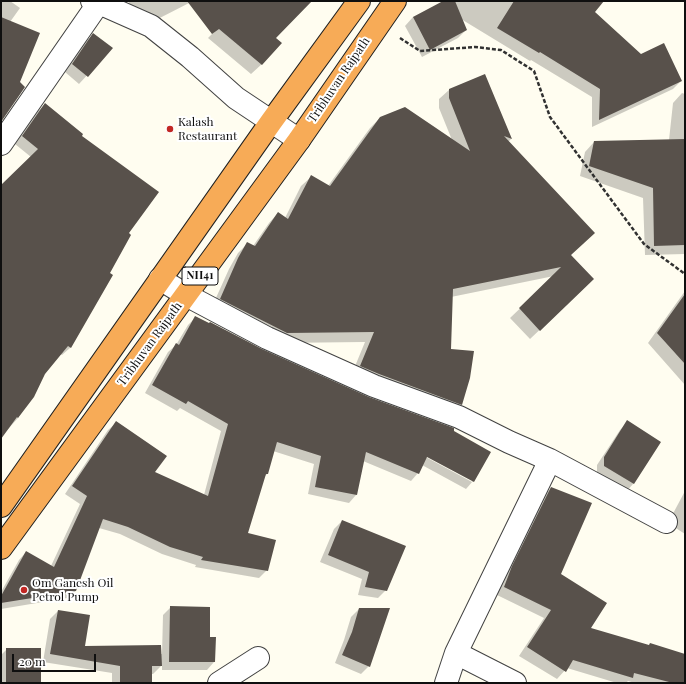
<!DOCTYPE html>
<html>
<head>
<meta charset="utf-8">
<style>
	body { margin:0 }
	#map { position:relative; width:686px; height:684px; overflow:hidden; background:#fffdf0; font-family:"Playfair Display",serif }
	canvas { display:block }
	.frame { position:absolute; inset:0; border:2px solid #0f0f0f; pointer-events:none }
	.scale { position:absolute; left:12px; top:654px; width:84px; height:18px; box-sizing:border-box; border:2px solid #0f0f0f; border-top:0; padding-left:5px; font-size:12px; line-height:14px; white-space:nowrap; color:#0f0f0f; -webkit-text-stroke:3px #fff; paint-order:stroke }
</style>
</head>
<body>
<div id="map">
<canvas width="686" height="684"></canvas>
<div class="frame"></div>
<div class="scale">20 m</div>
</div>
<script>
const ctx = document.querySelector('canvas').getContext('2d');
ctx.lineJoin = 'round';
function fillPath(path, color) { ctx.fillStyle = color; ctx.fill(path, 'evenodd'); }
function trace(path, color, width, dash) { ctx.strokeStyle = color; ctx.lineWidth = width; ctx.lineCap = dash ? 'butt' : 'round'; ctx.setLineDash(dash || []); ctx.stroke(path); }
function label(font, color, halo, rows, align = 'center') {
  ctx.font = font + ' "Playfair Display",serif'; ctx.lineWidth = 4; ctx.setLineDash([]); ctx.textBaseline = 'middle'; ctx.strokeStyle = halo; ctx.fillStyle = color; for (const [text, x, y, turn = 0] of rows) {
    ctx.save(); ctx.translate(x, y); ctx.rotate((+turn || 0) * Math.PI / 180); ctx.textAlign = isNaN(turn) ? turn : align; if (halo) ctx.strokeText(text, 0, 0); ctx.fillText(text, 0, 0); ctx.restore();
  }
}
const shadow = new Path2D(`
	M1,1H10L20,8L10,22L1,120Z
	M128,1H193L150,23L136,17Z
	M245,1H311L274,38L262,64L251,74L208,38Z
	M445,1H588L593,12L641,55L681,81L673,89L592,127V97L531,60L530,61L461,19L466,30L458,38L422,57L405,26L413,17Z
	M94,34L111,49L79,84L65,72L85,42Z
	M484,75L511,139L508,142L570,255L583,289L530,339L510,318L554,276L451,297L450,350L461,404L452,414L351,376L365,342L277,343L211,309L229,269L238,253L248,243L253,246L269,223L278,213L285,218L301,186L311,177L328,186L370,128L380,118L452,140L439,108V99L449,90Z
	M682,93L685,94V254L645,255L643,198L580,176L585,152L594,142L669,140L673,103Z
	M45,104L81,136L127,233L109,273L112,275L70,348L62,355L60,354L44,374L18,418L1,437V187L31,157L15,144L37,112Z
	M685,291V385L648,343Z
	M196,317L209,324L210,323L261,350L369,398L453,429L454,432L490,452L473,481L466,489L422,465L418,473L411,481L363,461L356,495L349,503L308,494L314,464L273,451L267,474L264,477L247,534L275,541L267,570L259,578L195,567L196,565L162,554L120,534L99,528L75,591L67,598L1,609V592L19,560L26,552L51,566L80,504L65,494L108,430L116,423L165,456L154,473L204,495L221,431L180,408L177,411L145,393L168,352L176,345L188,325ZM423,453L472,480V482L422,455Z
	M628,422L660,442L633,484L626,492L597,473V465L620,430Z
	M551,488L559,575L589,629L648,646L685,655V683H635L628,681L626,683H617L567,668L557,679L519,656L544,618L497,595L504,575L543,496Z
	M685,491V534L668,523Z
	M342,521L386,590L378,598L358,595L362,579L320,562L334,529Z
	M171,607L214,662L207,670H162V665L153,674H151V682L150,683H112V673L43,662L50,619L58,611L84,647L162,654L163,615Z
	M359,609L369,666L361,674L335,663L344,640L351,617Z
	M7,649L40,683H1V655Z`);
const building = new Path2D(`
	M187,1H312L276,38L282,43L262,65L219,29L212,34Z
	M443,1H455L467,30L430,50L413,17Z
	M514,1H604L595,12L641,54L664,43L682,81L599,120L600,89L540,52L539,53L497,28Z
	M1,17L40,33L20,82L25,87L1,122Z
	M93,33L113,48L88,77L72,64Z
	M485,74L512,139L504,136L595,233L571,255L594,279L540,331L519,308L561,267L453,289L451,349L474,351L470,378L462,405L379,374L360,366L374,332L287,333L220,299L238,258L247,242L255,246L278,212L288,219L311,175L330,186L380,117L405,107L470,151L449,98V89Z
	M45,103L83,134L82,136L159,192L129,233L131,235L110,273L113,275L71,348L68,346L45,374L34,397L18,418L17,417L1,439V185L38,149L22,136Z
	M685,139V245L654,246L653,188L589,166L594,141Z
	M685,294V364L657,333Z
	M195,316L209,323L210,322L262,349L369,397L454,428V431L491,452L474,482L427,457L419,474L366,452L357,495L315,487L321,456L277,442L268,474H266L248,533L276,540L268,571L201,560L203,557L170,547L128,527L103,519L76,591L1,603V596L26,551L54,567L87,496L72,486L116,421L167,456L155,472L208,496L228,424L188,401L186,404L152,385L176,343L179,345Z
	M627,420L661,442L634,484L604,466V457Z
	M551,487L592,503L561,574L607,603L591,628L649,645L650,643L685,654V683H673L634,673L633,678L573,660L566,672L527,647L551,610L504,587L512,566Z
	M342,520L406,546L387,591L365,587L369,572L328,555Z
	M170,606L210,607V637H216L215,662H169Z
	M359,608H390L370,667L342,655L352,632Z
	M58,610L90,615L85,646L161,645L162,666H152V682H120V666L50,654Z
	M6,648H41V683H6Z`);
const path = new Path2D(`
	M400,38L420,51L475,47L501,50L534,71L550,117L644,244L685,274`);
const minor = new Path2D(`
	M92,1L99,3L151,26L190,57L236,98L299,140
	M1,144L100,1
	M160,279L186,295L267,338L374,386L459,417L509,442L550,460
	M219,683L258,658
	M446,683L456,653
	M515,683L456,653L550,460L666,522`);
const highway = new Path2D(`
	M1,506L271,122L359,1
	M1,548L299,140L395,1`);
const markers = [
	[170,129,4,"#c22723"],
	[24,590,4,"#c22723"]
];
const shields = [
	[200,276,36]
];
const shieldNames = [
	["NH41",200,276]
];
const streetNames = [
	["Tribhuvan Rajpath",339,80,-56],
	["Tribhuvan Rajpath",150,344,-54]
];
const poiNames = [
	["Kalash",178,122],
	["Restaurant",178,136],
	["Om Ganesh Oil",32,583],
	["Petrol Pump",32,597]
];
fillPath(shadow, '#0003');
fillPath(building, '#58514b');
trace(minor, '#424242', 24);
trace(highway, '#202020', 24);
trace(path, '#313131', 2.5, [4, 2]);
trace(minor, '#fff', 22);
trace(highway, '#f7ab57', 22);
for (const [x, y, r, color] of markers) { const dot = new Path2D(); dot.arc(x, y, r, 0, 2 * Math.PI); ctx.fillStyle = color; ctx.fill(dot); trace(dot, '#fff', 1.5); }
for (const [x, y, w] of shields) { const box = new Path2D(); box.roundRect(x - w / 2, y - 9, w, 18, 3); ctx.fillStyle = '#fff'; ctx.fill(box); trace(box, '#0f0f0f', 1); }
label('bold 11px', '#0f0f0f', null, shieldNames);
label('12px', '#0f0f0f', '#fff', streetNames);
label('12px', '#0f0f0f', '#fff', poiNames, 'left');
</script>
</body>
</html>
